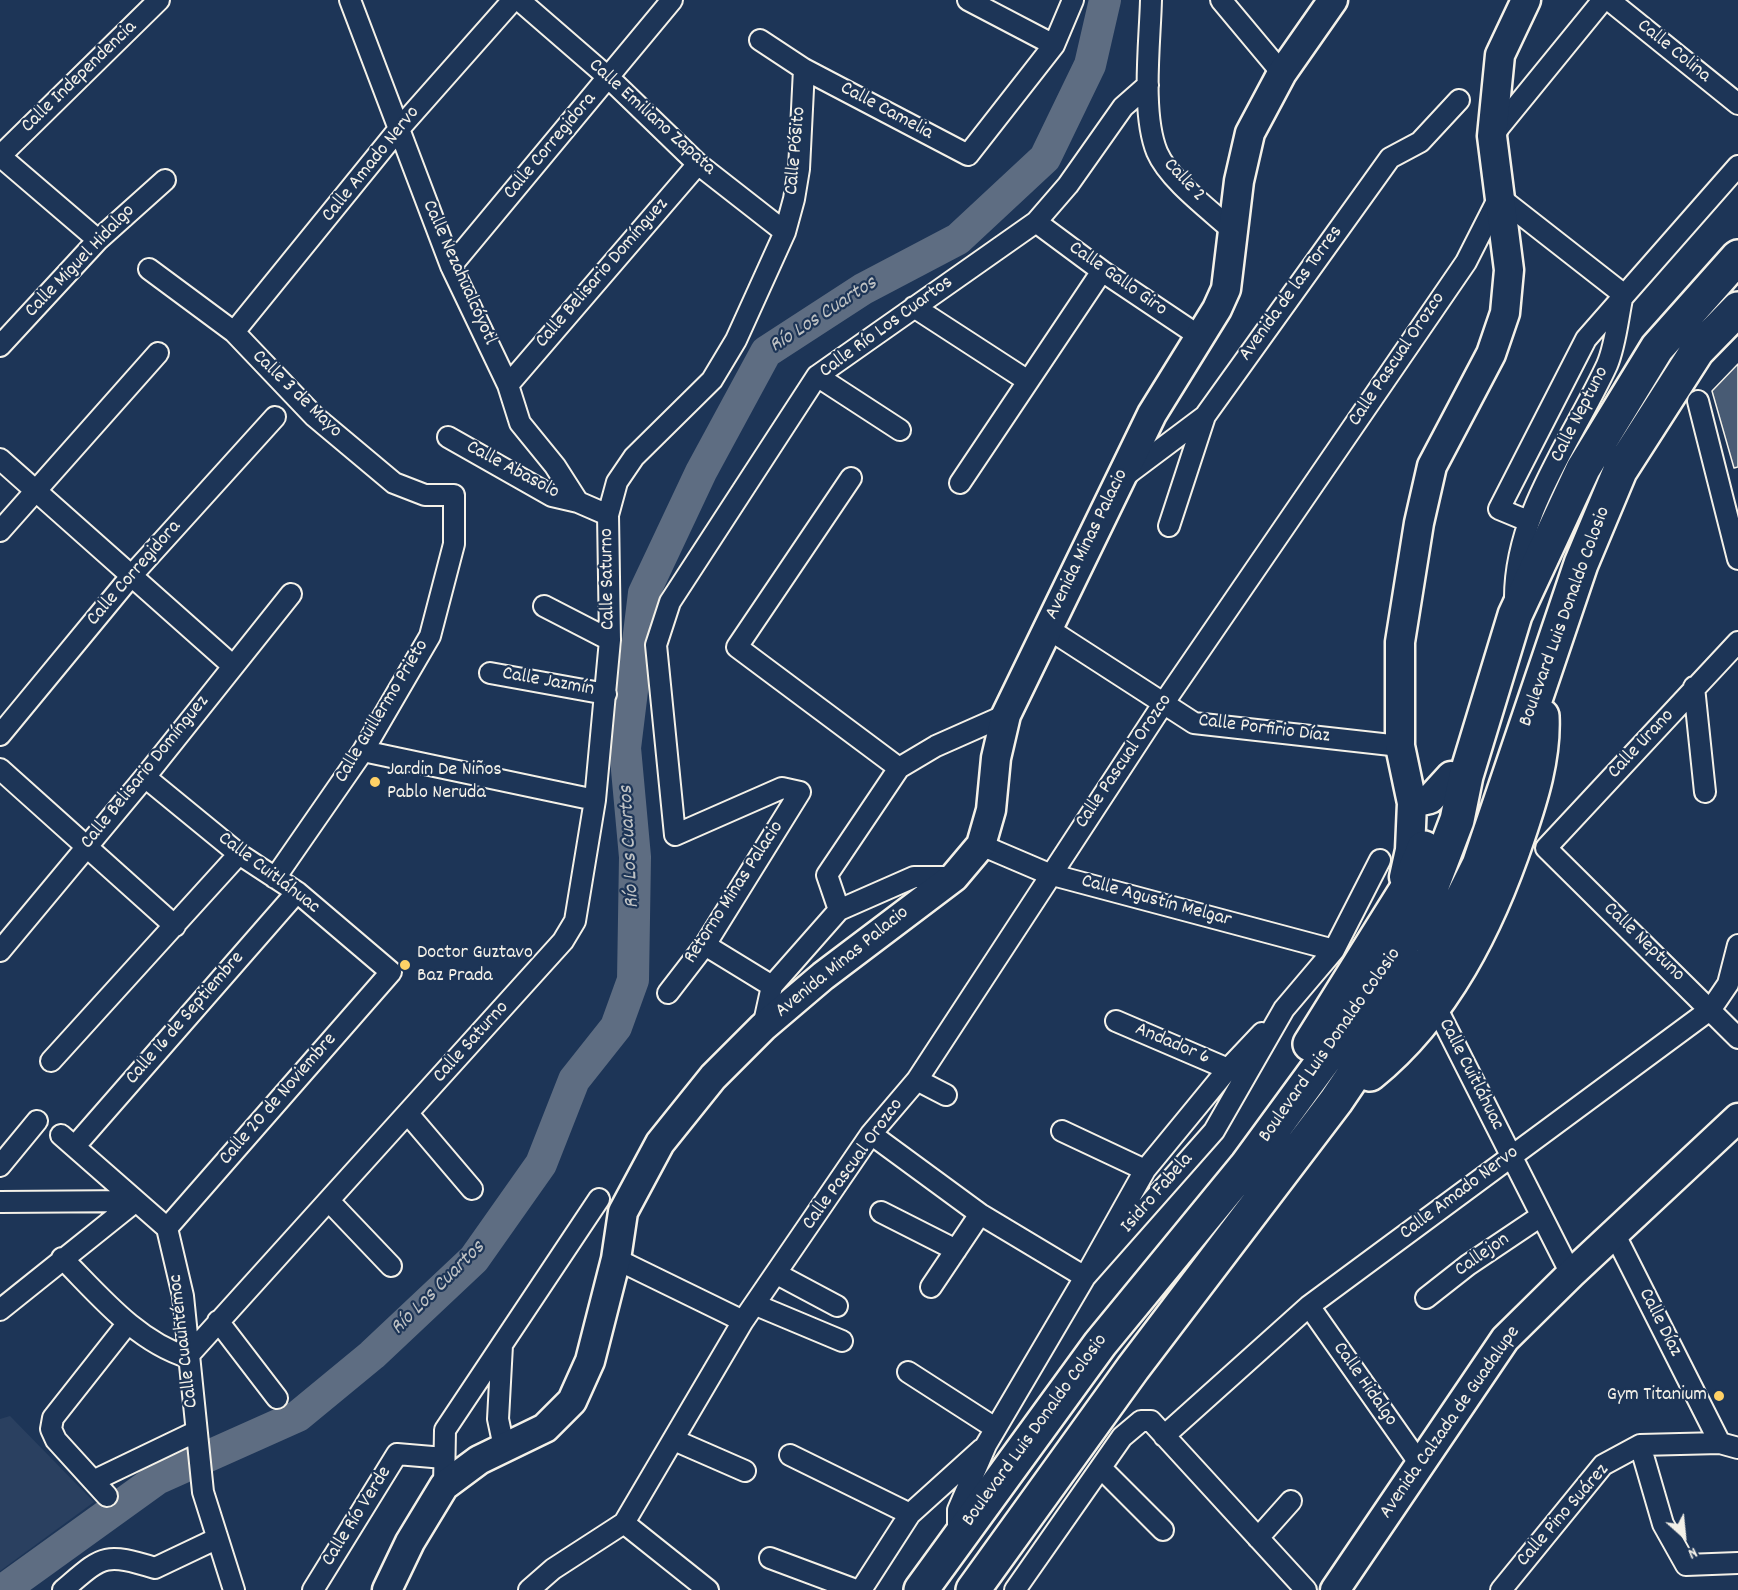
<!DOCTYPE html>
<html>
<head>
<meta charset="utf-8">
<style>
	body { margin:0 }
	#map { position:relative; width:1738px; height:1590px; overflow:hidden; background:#1d3557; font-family:Dekko,sans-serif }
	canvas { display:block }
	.north { position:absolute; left:1654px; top:1506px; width:60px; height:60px; -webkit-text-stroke:4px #1d3557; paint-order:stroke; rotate:153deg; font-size:16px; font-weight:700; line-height:24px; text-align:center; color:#f4f1e8 }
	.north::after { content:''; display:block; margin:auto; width:21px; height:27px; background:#f4f1e8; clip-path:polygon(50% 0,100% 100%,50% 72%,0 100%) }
</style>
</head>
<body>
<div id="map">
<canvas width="1738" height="1590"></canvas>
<div class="north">N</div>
</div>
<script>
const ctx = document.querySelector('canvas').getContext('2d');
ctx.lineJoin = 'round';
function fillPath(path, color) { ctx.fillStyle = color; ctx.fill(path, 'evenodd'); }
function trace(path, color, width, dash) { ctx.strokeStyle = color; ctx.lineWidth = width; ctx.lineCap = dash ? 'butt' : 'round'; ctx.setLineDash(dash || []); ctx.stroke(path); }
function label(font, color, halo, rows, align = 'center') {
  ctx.font = font + ' Dekko,sans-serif'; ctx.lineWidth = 4.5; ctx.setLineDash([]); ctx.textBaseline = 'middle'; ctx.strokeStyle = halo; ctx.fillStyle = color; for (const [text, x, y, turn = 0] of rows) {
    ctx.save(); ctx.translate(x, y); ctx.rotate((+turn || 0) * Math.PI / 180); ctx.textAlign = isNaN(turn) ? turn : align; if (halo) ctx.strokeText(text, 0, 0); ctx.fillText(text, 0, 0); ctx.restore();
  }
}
const built = new Path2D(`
	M10,1416L94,1502L0,1571V1419Z`);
const river = new Path2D(`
	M3,1590L157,1479L298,1416L372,1355L474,1259L541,1164L574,1080L616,1027L633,980L635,857L625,748L644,593L701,472L766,352L863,289L958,239L1045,158L1090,65L1105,0`);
const building = new Path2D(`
	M1738,364V467L1734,468L1712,391Z`);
const street = new Path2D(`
	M350,0L451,266L508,385L520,423L555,466L578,502
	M519,0L609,78L698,164L785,232
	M968,0L1054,45
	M1151,0C1150,42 1141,113 1157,152C1169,180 1210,210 1233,231
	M1221,0L1282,73
	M1609,0L1738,104
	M760,40L804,69L968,155L1054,45L1073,0
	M1492,136L1603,0
	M0,156L159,0
	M0,156L98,240
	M1036,222L1102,271L1199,336
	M451,266L672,0
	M149,269L234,332L314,416L394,483L425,495H454V544L430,636L363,751L275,878
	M914,307L1028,381
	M234,332L398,130L513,0
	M0,346L98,240L165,180
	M817,376L900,430
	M508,385L698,164
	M1698,401L1738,559
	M448,437L552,496L578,502L608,515
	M0,459L233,666
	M1125,476L1205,416L1390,158L1420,142L1459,100
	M851,478L737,647L899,768
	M960,483L1102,271
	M1528,521L1499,509L1586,339L1738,166
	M1169,526L1205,416
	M0,531L158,353
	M544,606L610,640
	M1047,628L1194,723L1400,746
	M1738,642L1546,848L1738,1038
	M490,673L606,694
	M1694,687L1705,792
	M0,735L132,575L275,417
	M363,751L595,800
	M0,769L175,926
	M145,777L239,854L297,892L391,972L167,1228
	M981,845L1049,874L1334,950
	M839,910L827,875L899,768L936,746L1006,715
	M705,945L772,986
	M0,951L145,777L291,594
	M668,993L705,945L800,792L782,788L675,835L656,645L670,602L817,376L1036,222L1068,185L1123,107L1148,85
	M1435,1005L1571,1274
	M1116,1021L1228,1069
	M763,1027L772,986L839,910L914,877H954
	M51,1061L239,854
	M917,1080L946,1095
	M409,1115L472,1189
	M1062,1131L1145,1170
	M871,1134L980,1214L1085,1277L1145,1170L1228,1069L1262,1033
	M61,1135L167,1228L183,1296L203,1492L234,1590
	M75,1146L297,892
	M0,1166L37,1121
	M329,1201L391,1266
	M0,1202L136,1201
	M881,1212L956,1250
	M1615,1235L1720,1443
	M62,1258C99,1295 136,1341 187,1357L563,941L575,921L595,800L610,640L608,515L617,482L634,457L712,380L736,340L785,232L794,199L799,169L804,69
	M616,1259L743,1321
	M777,1274L837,1306
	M931,1287L980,1214
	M1426,1298L1468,1265L1541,1216
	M756,1305L842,1341
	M1309,1306L1420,1464
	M0,1310L136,1201
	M218,1321L277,1398
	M502,1345L498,1419L504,1447
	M908,1372L995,1428
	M1164,1436L1309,1306L1711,1009L1728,984L1738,945
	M674,1440L745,1471
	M1640,1445L1663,1524L1686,1565L1738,1563
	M790,1455L910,1514
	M1101,1468L1163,1530
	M95,1480L195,1432
	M444,1486L445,1430L599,1199
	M107,1496L56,1440L51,1429L53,1418L128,1323
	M624,1523L708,1590
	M958,1537V1510L986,1445L1085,1277L1214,1131L1284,1009L1334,950L1380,860
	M1258,1538L1291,1501
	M770,1558L856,1590
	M63,1590C103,1556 103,1552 155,1568L216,1539
	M313,1590L397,1454L444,1458
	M529,1590L553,1569L624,1523L743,1321L871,1134L917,1080L1163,704L1466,262L1499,197L1623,294C1618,316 1616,344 1607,365C1572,441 1514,514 1515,600
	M861,1590L910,1514L982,1449
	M1015,1590L1122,1437L1141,1421H1151L1306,1590
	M1501,1590L1603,1465L1640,1445L1720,1443L1738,1448`);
const secondary = new Path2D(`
	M1412,803L1430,799L1451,776
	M1404,877L1410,850L1412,803L1400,746V642L1419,523L1432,466L1491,354L1505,313L1509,270L1492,136L1500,55L1526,0
	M387,1590L410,1542L444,1486L479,1460L545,1428L572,1401L590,1361L616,1259L623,1212L660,1143L713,1077L763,1027L823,976L954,877L981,845L991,810L996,758L1006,715L1152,414L1217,309L1226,289L1239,181L1250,133L1282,73L1333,0
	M1335,1590L1505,1339L1571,1274L1738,1118`);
const highway = new Path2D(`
	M1310,1044L1408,887L1424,848
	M1370,1074C1444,1014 1488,925 1518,836C1531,798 1544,757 1542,716
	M921,1590L1100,1344L1247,1165L1386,975L1428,896L1457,820L1466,776L1515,615L1583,469L1657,348L1738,257
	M973,1590L1133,1368L1336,1101L1432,959L1479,865L1581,564L1620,471L1697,351L1738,309`);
const markers = [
	[375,782,6,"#ffd166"],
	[405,965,6,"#ffd166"],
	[1719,1396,6,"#ffd166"]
];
const streetNames = [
	["Calle Colina",1673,52,39],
	["Calle Independencia",80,78,-44],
	["Calle Camelia",886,112,28],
	["Calle Emiliano Zapata",651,118,42],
	["Calle Corregidora",551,147,-50],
	["Calle Pósito",797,151,-85],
	["Calle Amado Nervo",372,165,-51],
	["Calle 2",1183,181,47],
	["Calle Miguel Hidalgo",81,262,-46],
	["Calle Nezahualcóyotl",458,273,66],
	["Calle Belisario Domínguez",603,274,-49],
	["Calle Gallo Giro",1117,280,35],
	["Avenida de las Torres",1292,294,-54],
	["Calle Río Los Cuartos",887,328,-36],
	["Calle Pascual Orozco",1398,360,-56],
	["Calle 3 de Mayo",296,395,44],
	["Calle Neptuno",1581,415,-63],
	["Calle Abasolo",512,471,28],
	["Avenida Minas Palacio",1088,545,-64],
	["Calle Corregidora",135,574,-49],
	["Calle Saturno",609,579,-91],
	["Boulevard Luis Donaldo Colosio",1566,617,-70],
	["Calle Jazmín",548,683,10],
	["Calle Guillermo Prieto",383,712,-59],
	["Calle Porfirio Díaz",1264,730,7],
	["Calle Urano",1642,745,-47],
	["Calle Pascual Orozco",1125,762,-56],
	["Calle Belisario Domínguez",146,773,-51],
	["Calle Cuitláhuac",268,874,37],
	["Retorno Minas Palacio",735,893,-57],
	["Calle Agustín Melgar",1156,902,15],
	["Calle Neptuno",1643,943,44],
	["Avenida Minas Palacio",843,963,-39],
	["Calle 16 de Septiembre",186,1019,-49],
	["Calle Saturno",472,1043,-48],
	["Andador 6",1172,1045,23],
	["Boulevard Luis Donaldo Colosio",1331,1046,-55],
	["Calle Cuitláhuac",1470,1075,63],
	["Calle 20 de Noviembre",279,1100,-49],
	["Calle Pascual Orozco",854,1165,-54],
	["Isidro Fabela",1158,1194,-49],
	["Calle Amado Nervo",1460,1194,-37],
	["Callejon",1483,1256,-35],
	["Calle Díaz",1659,1323,63],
	["Calle Cuauhtémoc",185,1341,-97],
	["Calle Hidalgo",1364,1385,55],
	["Avenida Calzada de Guadalupe",1451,1423,-55],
	["Boulevard Luis Donaldo Colosio",1036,1431,-54],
	["Calle Pino Suárez",1564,1516,-49],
	["Calle Río Verde",358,1517,-58]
];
const poiNames = [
	["Jardin De Niños",387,771],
	["Pablo Neruda",387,794],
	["Doctor Guztavo",417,954],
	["Baz Prada",417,977],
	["Gym Titanium",1707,1396,"right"]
];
const waterNames = [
	["Río Los Cuartos",824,316,-33],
	["Río Los Cuartos",631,847,-93],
	["Río Los Cuartos",439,1289,-45]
];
fillPath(built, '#2a4060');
trace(river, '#5e6d82', 32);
fillPath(building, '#485b74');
trace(building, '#f4f1e8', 1.5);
trace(street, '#f4f1e8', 24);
trace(secondary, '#f4f1e8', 33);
trace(highway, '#f4f1e8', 38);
trace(street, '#1d3557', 20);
trace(secondary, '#1d3557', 28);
trace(highway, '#1d3557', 33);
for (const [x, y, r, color] of markers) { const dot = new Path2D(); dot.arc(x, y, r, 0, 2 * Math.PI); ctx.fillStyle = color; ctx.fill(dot); trace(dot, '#1d3557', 2); }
label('20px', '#f4f1e8', '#1d3557', streetNames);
label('20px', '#f4f1e8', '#1d3557', poiNames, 'left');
label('italic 21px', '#c0c3c4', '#1d3557', waterNames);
</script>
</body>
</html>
